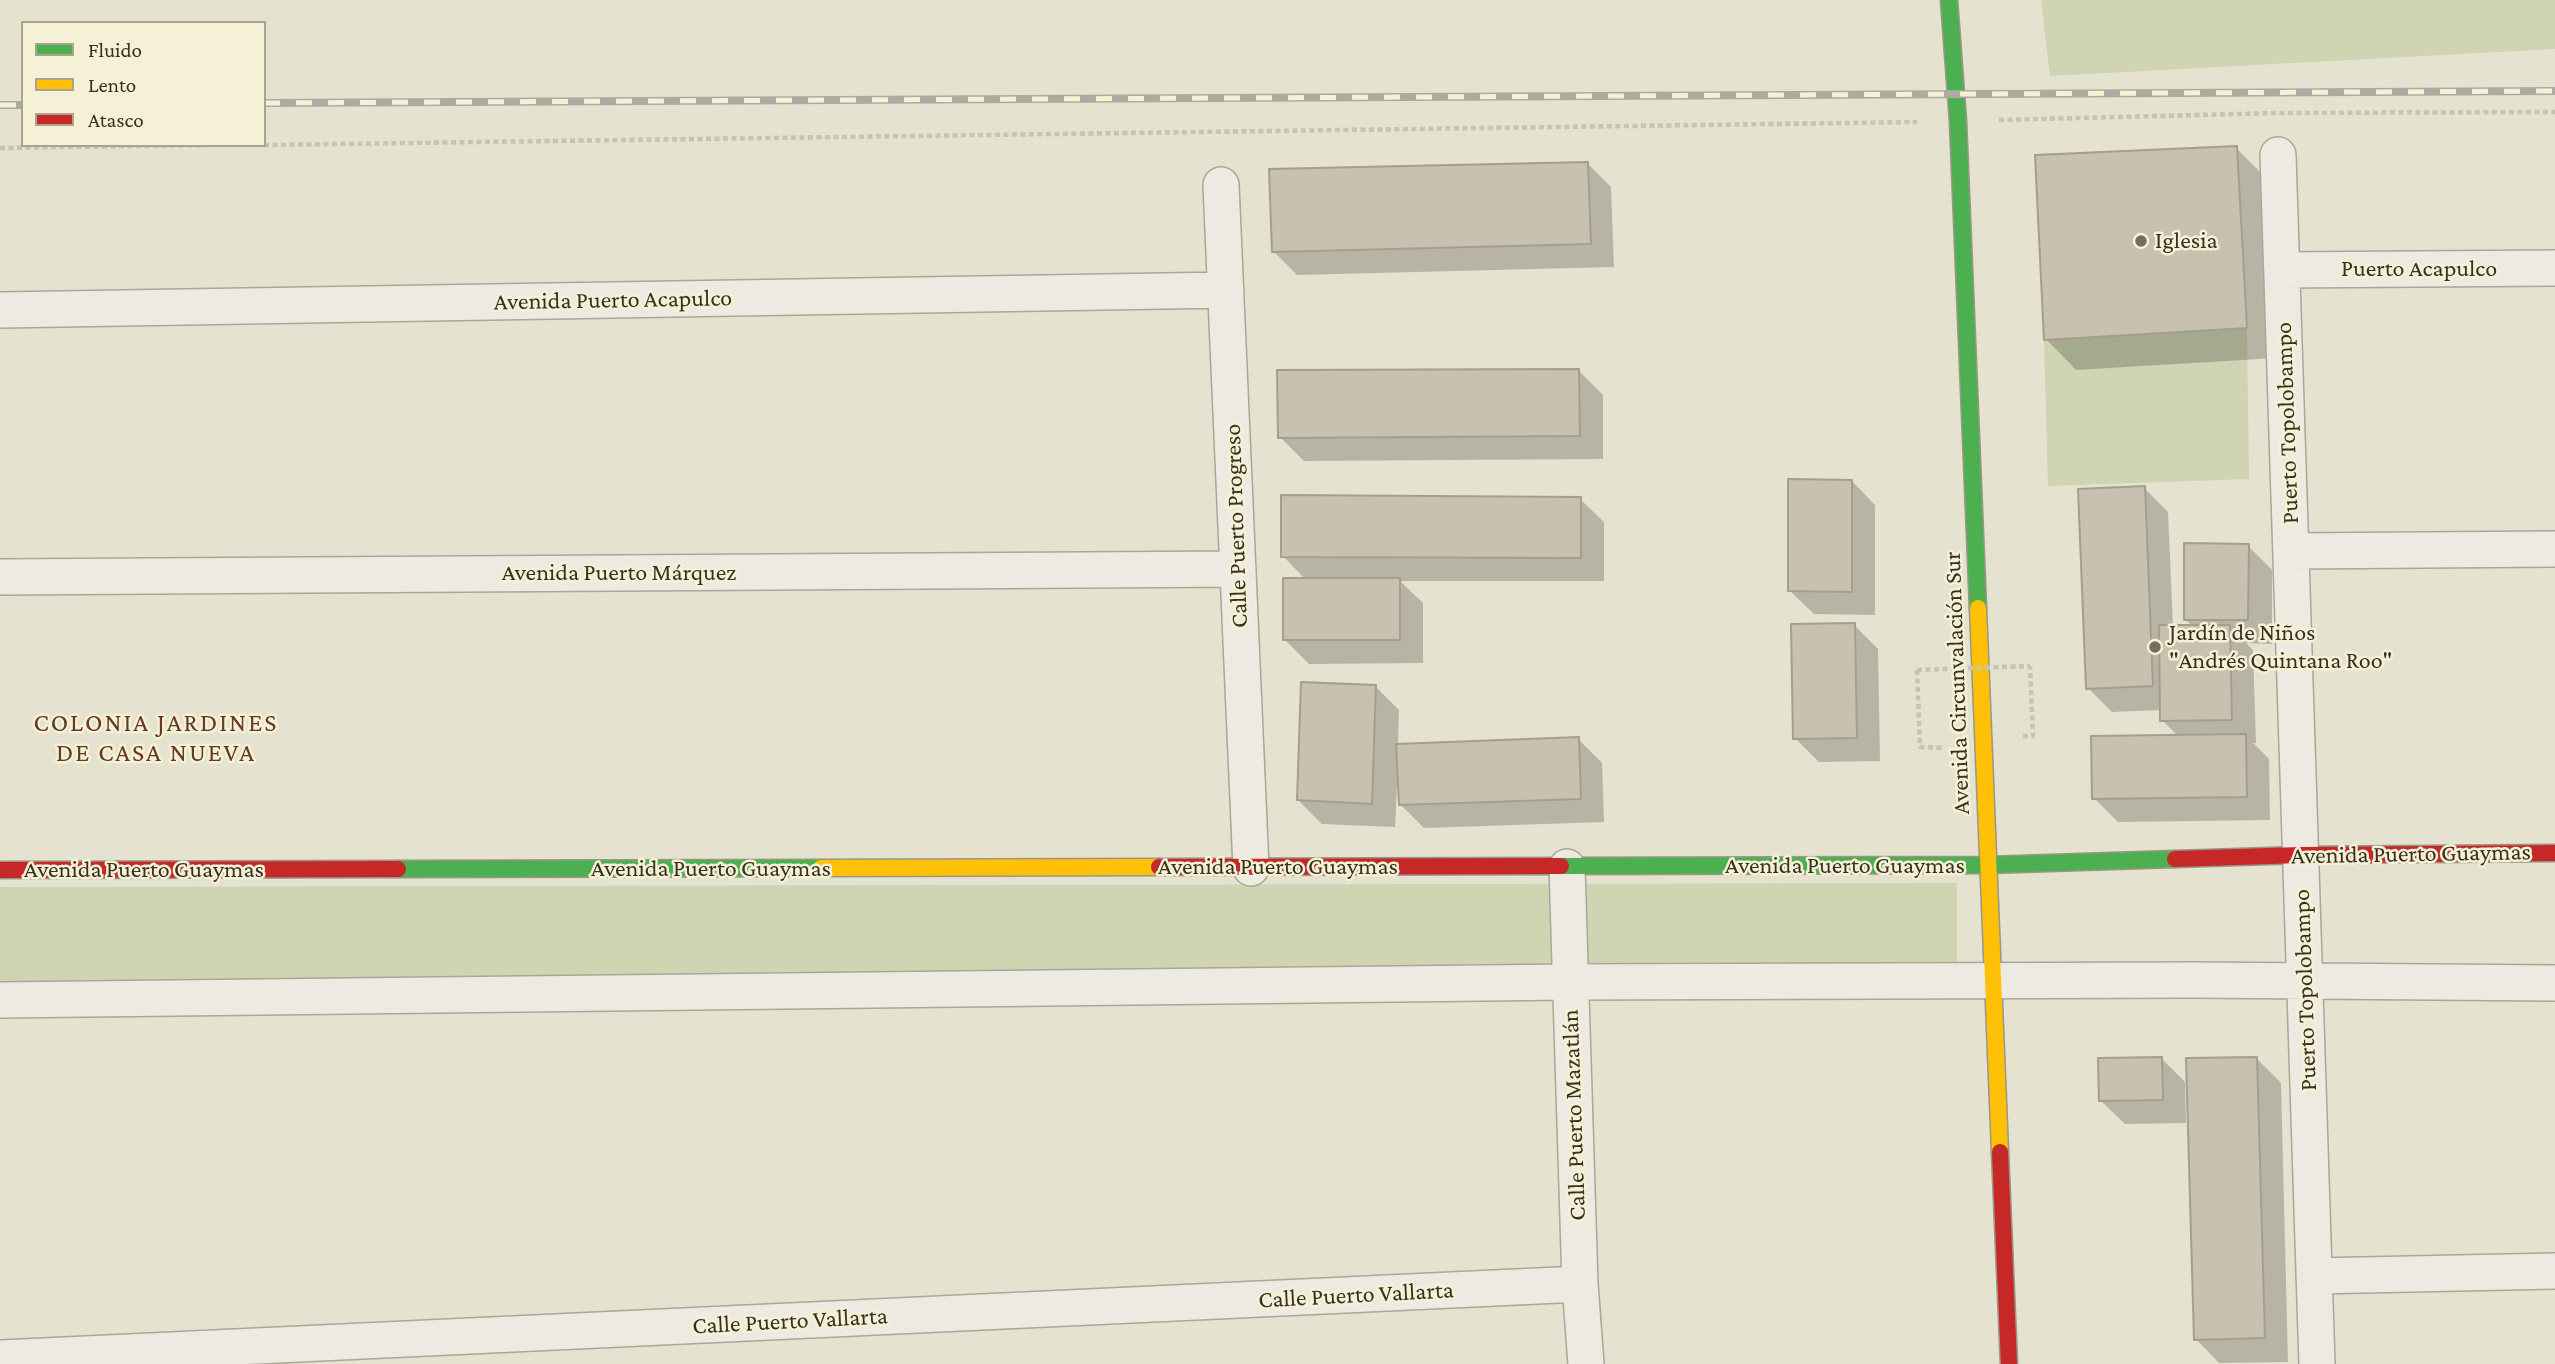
<!DOCTYPE html>
<html>
<head>
<meta charset="utf-8">
<style>
	body { margin:0 }
	#map { position:relative; width:2555px; height:1364px; overflow:hidden; background:#e5e2cf; font-family:"Crimson Pro",serif }
	canvas { display:block }
	.legend { position:absolute; left:21px; top:21px; width:245px; height:126px; box-sizing:border-box; background:#f5f1d6; border:2px solid #aaa48d; margin:0; padding:9px 12px; list-style:none; font-size:21px; color:#393020 }
	.legend li { display:flex; align-items:center; gap:14px; height:35px }
	.legend b { width:35px; border:2px solid #aaa48d }
</style>
</head>
<body>
<div id="map">
<canvas width="2555" height="1364"></canvas>
<ul class="legend">
<li><b style="height:9px;background:#4caf50"></b>Fluido</li>
<li><b style="height:9px;background:#ffc107"></b>Lento</li>
<li><b style="height:9px;background:#c62828"></b>Atasco</li>
</ul>
</div>
<script>
const ctx = document.querySelector('canvas').getContext('2d');
ctx.lineJoin = 'round';
function fillPath(path, color) { ctx.fillStyle = color; ctx.fill(path, 'evenodd'); }
function trace(path, color, width, dash) { ctx.strokeStyle = color; ctx.lineWidth = width; ctx.lineCap = dash ? 'butt' : 'round'; ctx.setLineDash(dash || []); ctx.stroke(path); }
function label(font, color, halo, rows, align = 'center') {
  ctx.font = font + ' "Crimson Pro",serif'; ctx.lineWidth = 5; ctx.setLineDash([]); ctx.textBaseline = 'middle'; ctx.strokeStyle = halo; ctx.fillStyle = color; for (const [text, x, y, turn = 0] of rows) {
    ctx.save(); ctx.translate(x, y); ctx.rotate((+turn || 0) * Math.PI / 180); ctx.textAlign = isNaN(turn) ? turn : align; if (halo) ctx.strokeText(text, 0, 0); ctx.fillText(text, 0, 0); ctx.restore();
  }
}
const green = new Path2D(`
	M2041,0H2555V49L2050,76Z
	M2247,328L2249,479L2048,486L2044,340Z
	M1957,883V973L0,987V887Z`);
const shadow = new Path2D(`
	M2236,148L2267,179L2276,358L2076,370L2046,339Z
	M1587,163L1611,187L1614,267L1297,275L1273,251Z
	M1579,371L1603,395V459L1304,461L1280,437Z
	M1852,481L1875,505V615L1814,614L1790,591Z
	M2144,488L2168,512L2173,627H2193L2185,619L2248,546L2272,570V644L2246,643L2253,650L2256,743H2253L2269,759L2270,820L2118,822L2094,798L2178,736L2162,720V710L2112,712L2088,688Z
	M1580,499L1604,522V581H1400L1423,603V663L1309,664L1285,640L1306,580L1283,556Z
	M1854,625L1878,649L1880,761L1819,762L1795,738Z
	M1376,687L1399,710L1398,745L1578,739L1602,763L1604,822L1424,828L1400,804V787H1397L1395,827L1322,824L1298,800Z
	M2161,1058L2185,1082L2186,1123L2125,1124L2101,1101Z
	M2257,1059L2281,1083L2288,1362L2219,1363L2196,1339Z`);
const building = new Path2D(`
	M2237,146L2247,328L2044,340L2035,155Z
	M1588,162L1591,244L1272,252L1269,169Z
	M1579,369L1580,436L1278,438L1277,370Z
	M1788,479L1852,480V592L1788,591Z
	M2145,486L2153,686L2086,689L2078,489Z
	M1281,495L1581,497V558L1281,557Z
	M2184,543L2249,544L2248,620H2184Z
	M1283,578H1400V640H1283Z
	M1855,623L1857,738L1793,739L1791,624Z
	M2159,625H2230L2232,720L2160,721Z
	M1301,682L1376,685L1372,804L1297,800Z
	M2246,734L2247,797L2092,799L2091,736Z
	M1579,737L1581,799L1399,805L1396,744Z
	M2162,1057L2163,1100L2099,1101L2098,1058Z
	M2257,1057L2265,1338L2194,1340L2186,1058Z`);
const path = new Path2D(`
	M1999,120L2277,113L2555,112
	M264,145L1917,122
	M0,148L214,145
	M1917,670L1920,747L1945,748
	M2023,736H2033L2030,666`);
const street = new Path2D(`
	M2278,155L2317,1364
	M1221,185L1251,868
	M2282,270L2555,268
	M0,310L1226,290
	M2291,551L2555,549
	M0,577L1238,569
	M1567,867L1580,1284L1586,1364
	M0,1000L1570,982L2194,980L2555,983
	M2314,1276L2555,1271
	M0,1358L1580,1284`);
const fast = new Path2D(`
	M1949,0L1958,121L1978,608
	M1561,866L1987,865L2175,859
	M398,869L821,868`);
const slow = new Path2D(`
	M1978,608L2000,1152
	M821,868L1159,867`);
const jam = new Path2D(`
	M2175,859L2301,855L2555,853
	M1159,867L1561,866
	M0,870L398,869
	M2000,1152L2009,1364`);
const rail = new Path2D(`
	M264,103L2555,91
	M0,105H23`);
const pathBridge = new Path2D(`
	M1917,670L2030,666`);
const markers = [
	[2141,241,7,"#756e5d"],
	[2155,647,7,"#756e5d"]
];
const poiNames = [
	["Iglesia",2155,241],
	["Jardín de Niños",2169,633],
	["\"Andrés Quintana Roo\"",2169,661]
];
const streetNames = [
	["Puerto Acapulco",2419,269],
	["Avenida Puerto Acapulco",613,300,-1],
	["Puerto Topolobampo",2287,423,-92],
	["Calle Puerto Progreso",1236,526,-92],
	["Avenida Puerto Márquez",619,573],
	["Avenida Circunvalación Sur",1957,683,-92],
	["Avenida Puerto Guaymas",2411,854,-1],
	["Avenida Puerto Guaymas",1845,866],
	["Avenida Puerto Guaymas",1278,867],
	["Avenida Puerto Guaymas",711,869],
	["Avenida Puerto Guaymas",144,870],
	["Puerto Topolobampo",2305,990,-92],
	["Calle Puerto Mazatlán",1574,1115,-92],
	["Calle Puerto Vallarta",1356,1295,-3],
	["Calle Puerto Vallarta",790,1321,-3]
];
const neighbourhoodNames = [
	["COLONIA JARDINES",156,723],
	["DE CASA NUEVA",156,753]
];
fillPath(green, '#cfd5b2');
fillPath(shadow, '#0003');
fillPath(building, '#c8c1b0');
trace(building, '#a59e8e', 2);
trace(street, '#aaa698', 38);
trace(fast, '#9a9688', 19);
trace(slow, '#9a9688', 19);
trace(jam, '#9a9688', 19);
trace(path, '#c6c3b7', 4.5, [5, 3.5]);
trace(street, '#edebe1', 35);
trace(fast, '#4caf50', 16);
trace(slow, '#ffc107', 16);
trace(jam, '#c62828', 16);
trace(rail, '#adaba1', 8);
trace(rail, '#f5f1d6', 5, [16]);
trace(pathBridge, '#c6c3b7', 4.5, [5, 3.5]);
for (const [x, y, r, color] of markers) { const dot = new Path2D(); dot.arc(x, y, r, 0, 2 * Math.PI); ctx.fillStyle = color; ctx.fill(dot); trace(dot, '#f5f1d6', 2.5); }
label('24px', '#393020', '#f5f1d6', poiNames, 'left');
label('24px', '#393020', '#f5f1d6', streetNames);
ctx.letterSpacing = '2px';
label('26px', '#643a21', '#f5f1d6', neighbourhoodNames);
ctx.letterSpacing = '0px';
</script>
</body>
</html>
